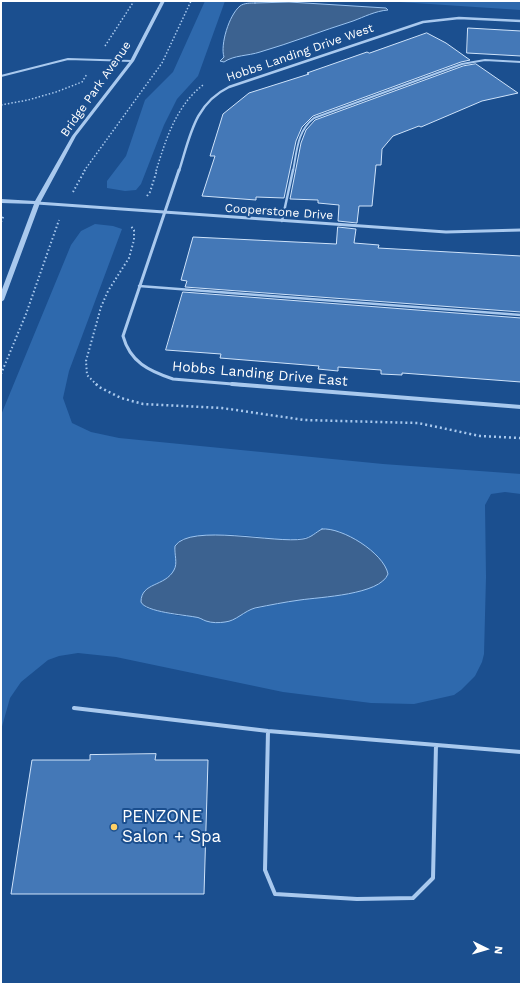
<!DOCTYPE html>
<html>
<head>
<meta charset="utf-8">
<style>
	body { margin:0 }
	#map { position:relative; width:522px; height:985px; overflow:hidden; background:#1b4f8f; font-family:"Work Sans",sans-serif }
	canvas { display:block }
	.frame { position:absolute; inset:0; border:2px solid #fff; pointer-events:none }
	.north { position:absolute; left:466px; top:929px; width:40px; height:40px; -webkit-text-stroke:3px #1b4f8f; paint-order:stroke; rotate:95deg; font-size:11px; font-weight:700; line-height:16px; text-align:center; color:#fff }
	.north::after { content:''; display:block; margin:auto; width:14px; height:18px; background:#fff; clip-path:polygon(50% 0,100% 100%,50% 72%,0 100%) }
</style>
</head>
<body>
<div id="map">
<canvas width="522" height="985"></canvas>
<div class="frame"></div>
<div class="north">N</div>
</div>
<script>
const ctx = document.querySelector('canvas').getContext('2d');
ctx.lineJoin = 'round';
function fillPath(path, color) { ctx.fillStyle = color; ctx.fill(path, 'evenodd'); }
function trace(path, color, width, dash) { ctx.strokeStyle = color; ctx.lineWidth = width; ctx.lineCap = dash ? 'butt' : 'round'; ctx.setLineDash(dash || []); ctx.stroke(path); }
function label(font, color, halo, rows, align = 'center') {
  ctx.font = font + ' "Work Sans",sans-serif'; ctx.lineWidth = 4; ctx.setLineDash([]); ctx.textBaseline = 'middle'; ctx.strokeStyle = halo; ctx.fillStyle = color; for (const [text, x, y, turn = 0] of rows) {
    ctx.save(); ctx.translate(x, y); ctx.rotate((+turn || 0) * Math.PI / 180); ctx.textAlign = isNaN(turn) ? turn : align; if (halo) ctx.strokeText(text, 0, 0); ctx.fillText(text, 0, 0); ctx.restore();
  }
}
const green = new Path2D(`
	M205,1H225L198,76L177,99L164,125L141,184L136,190L125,191L107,188V181L126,156L145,100L173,72Z
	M384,1H521V10Z
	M95,224L113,226L122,229L69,371L63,398L72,423L91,432L119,438L383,464L521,474V494L505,492L491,494L485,505L486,577L484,654L482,662L475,676L461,690L454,695L414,704L371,703L283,692L116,657L78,653L59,656L48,660L21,682L10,698L1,730V415L71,245L81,231ZM339,531L368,548L383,563L380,583C353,597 322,596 293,601C263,606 234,614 204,620L195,616H179L146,608L141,602C141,581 171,587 176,566C177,561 175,555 174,550L182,539C204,534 229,534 252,536C262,537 272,540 282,540C301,540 319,534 339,531Z`);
const water = new Path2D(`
	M255,3L289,2L386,8L388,10C375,11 364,17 353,21C321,31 291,43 260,52C248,56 234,55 224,62L220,61L224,57C220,45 229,15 240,6C244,3 250,3 255,3Z
	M322,529C342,527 384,553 388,574C380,595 320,597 300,600C285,602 270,605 255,608C244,611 236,621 225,622C219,623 212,623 206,621C203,620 199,617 195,617C185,615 145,612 141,602C141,582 165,587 174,570C178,563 174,554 175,546C190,523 277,544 303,539C311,538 316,532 322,529Z`);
const building = new Path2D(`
	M468,28L521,31V56L467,53Z
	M427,33L446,43L470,60L461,62L313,116L302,127L296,141L284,198L256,197V200L202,196L215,156H210L223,114L249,93L309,74L307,73L367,52L369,53Z
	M476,64L518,93L482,101L421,127L419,126L393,136L382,149L381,165H376L372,206H359L357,223L338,221L339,205L318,203V200L290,199L301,143L306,130L315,120L463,66Z
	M338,227L356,229L354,243L379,245L378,248L521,256V312L185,287L187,281L181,280L193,237L336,244Z
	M183,292L521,318V382L402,373V375L381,374V370L338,367V371L318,369L319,366L220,358L221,354L166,350Z
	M156,754L155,760H208L204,894H11L32,760H90V755Z`);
const pathFar2 = new Path2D(`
	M105,46L134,1
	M1,105L28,100L56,92L82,82L87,74
	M84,171L162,63L191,1
	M156,171C166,139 176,106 203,85`);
const pathFar1 = new Path2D(`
	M73,192L85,170
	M147,196L150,192L157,170
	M1,222L4,215
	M1,374L26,314L59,220
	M97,385L87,375L86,361L101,307L108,291L129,258L134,240V230L130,225`);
const path = new Path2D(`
	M96,384L99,387L121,398L143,404L222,408L304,420L418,423L480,436L521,438`);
const serviceFar2 = new Path2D(`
	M1,76L68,59L132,61
	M293,171C297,151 297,131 314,118L462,64L485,60L521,62`);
const serviceFar1 = new Path2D(`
	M282,221L293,170
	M139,286L521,315`);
const service = new Path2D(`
	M74,708L268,731L521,752
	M268,731L265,870L275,894L357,899L413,898L433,878L436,745`);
const minorFar2 = new Path2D(`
	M179,171C190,137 194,104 229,87L423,22L459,18L521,21`);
const minorFar1 = new Path2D(`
	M179,170L123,336C130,362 149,371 173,379L244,385
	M37,203L446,232L521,230`);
const minor = new Path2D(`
	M232,384L521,407`);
const tertiary = new Path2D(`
	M161,1H165L134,61L76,136L40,203L4,300L1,302V292L34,204L1,203V199L35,201L72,136L130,61Z`);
const markers = [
	[114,827,4,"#ffd166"]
];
const farStreetnames = [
	["Hobbs Landing Drive West",300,53,-19],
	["Bridge Park Avenue",96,89,-55],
	["Cooperstone Drive",279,212,4]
];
const streetNames = [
	["Hobbs Landing Drive East",260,374,5]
];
const nearPoinames = [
	["PENZONE",122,817],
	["Salon + Spa",122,837]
];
fillPath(green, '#2e69ad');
fillPath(water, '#3c6290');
trace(water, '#9cc4f0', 1);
fillPath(building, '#4478b7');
trace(building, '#cfe3fa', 1);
trace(pathFar2, '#a9c9ee', 1.5, [1.5, 2]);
trace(pathFar1, '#a9c9ee', 2, [1.5, 2.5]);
trace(path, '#a9c9ee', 2.5, [2, 3]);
trace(serviceFar2, '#a9c9ee', 2);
trace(serviceFar1, '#a9c9ee', 2.5);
trace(service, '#a9c9ee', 4);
trace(minorFar2, '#a9c9ee', 2.5);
trace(minorFar1, '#a9c9ee', 3);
trace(minor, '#a9c9ee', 4);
fillPath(tertiary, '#a9c9ee');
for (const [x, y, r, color] of markers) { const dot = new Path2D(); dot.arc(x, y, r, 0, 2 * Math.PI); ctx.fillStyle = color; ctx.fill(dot); trace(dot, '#1b4f8f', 1.5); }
label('12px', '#fff', '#1b4f8f', farStreetnames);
label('14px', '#fff', '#1b4f8f', streetNames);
label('17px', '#fff', '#1b4f8f', nearPoinames, 'left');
</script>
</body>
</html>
